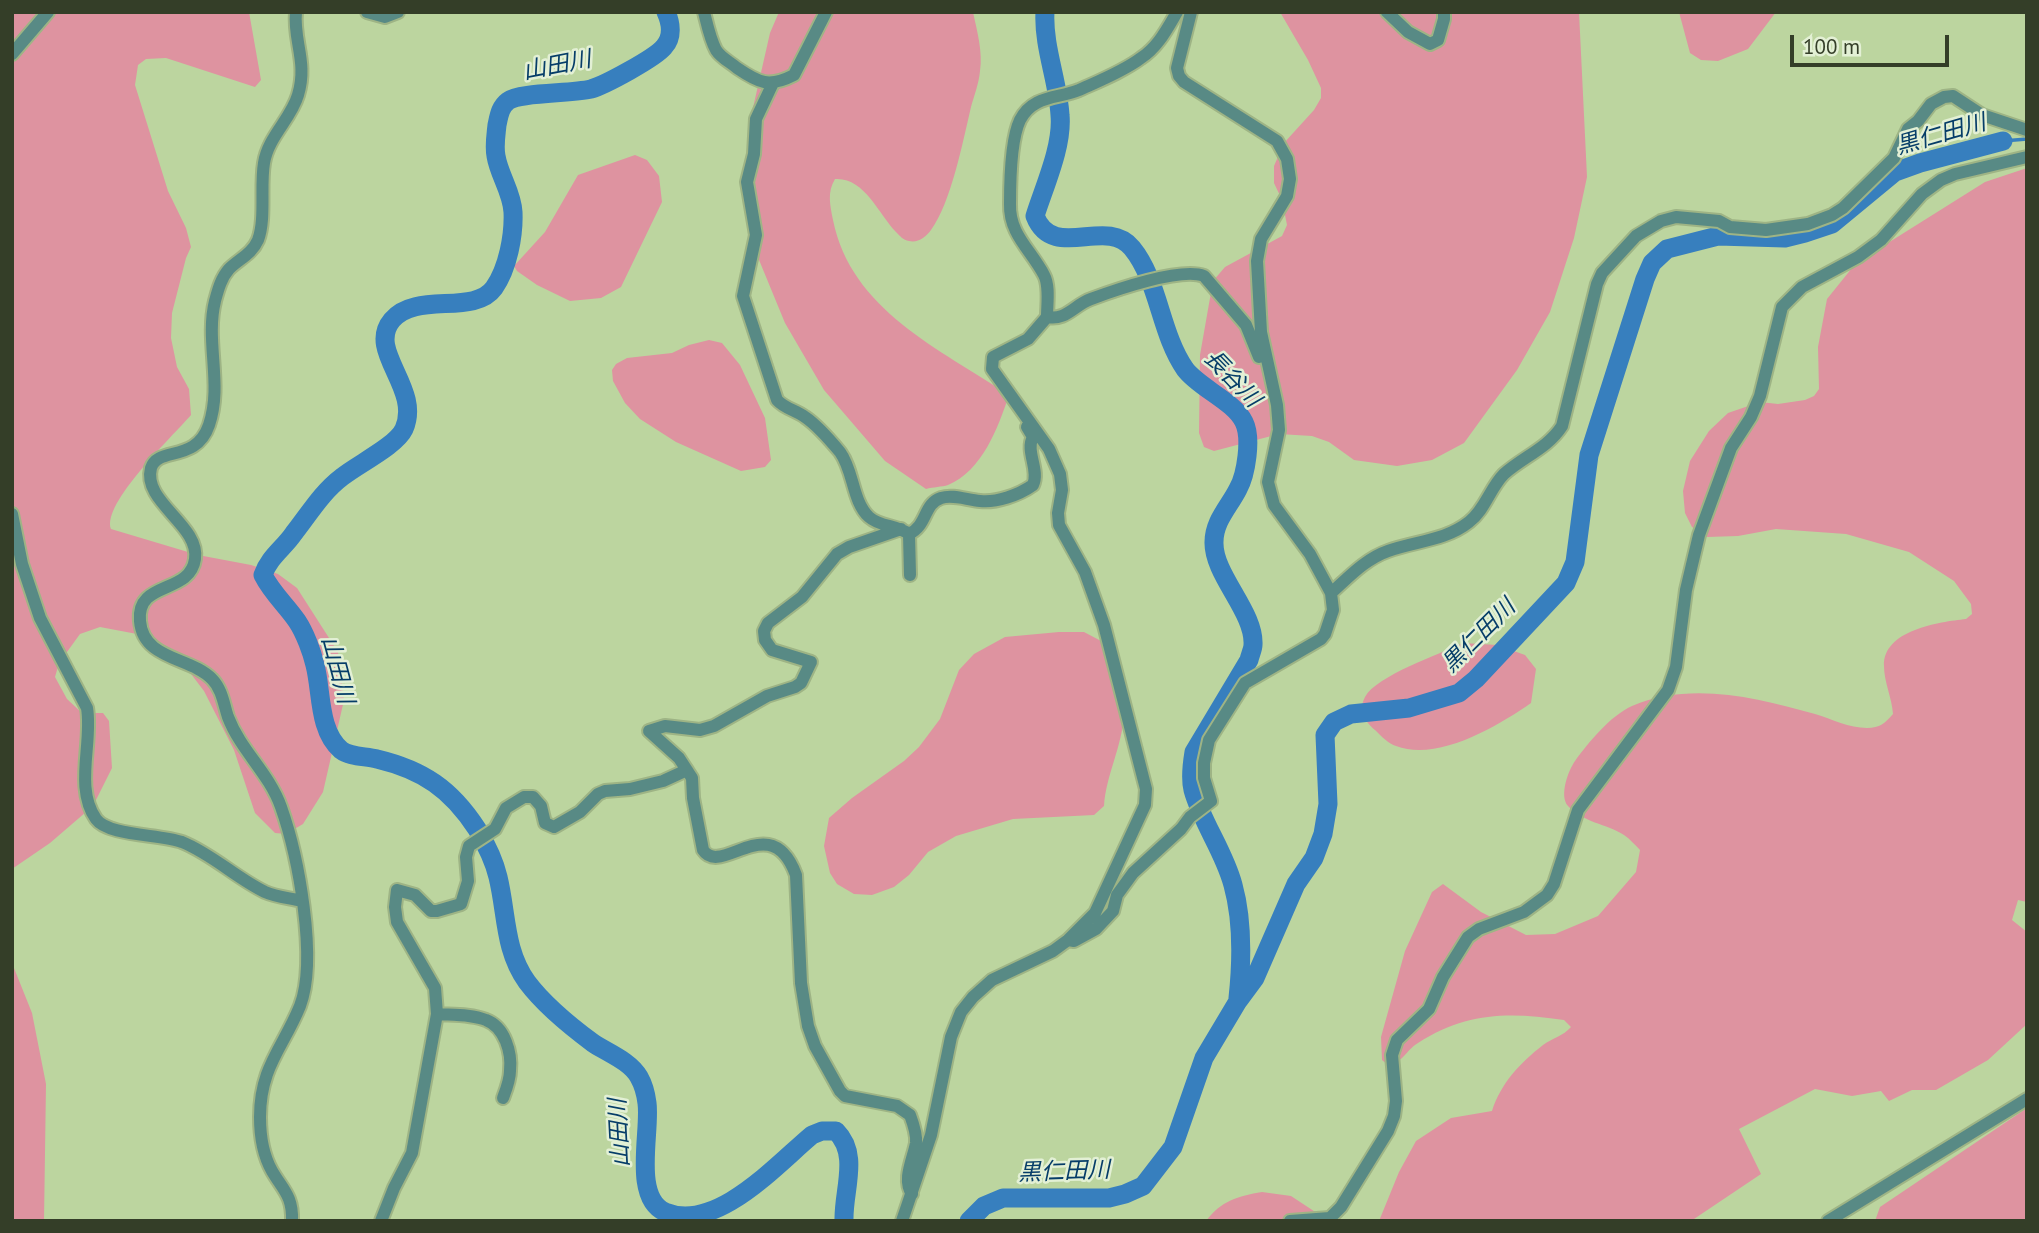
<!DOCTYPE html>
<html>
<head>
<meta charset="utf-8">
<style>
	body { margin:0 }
	#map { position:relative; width:2039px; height:1233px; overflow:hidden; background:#bcd59f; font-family:"PT Sans",sans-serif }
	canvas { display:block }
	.frame { position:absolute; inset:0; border:14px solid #343e28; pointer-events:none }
	.scale { position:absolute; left:1790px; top:35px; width:159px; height:32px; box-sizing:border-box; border:4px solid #343e28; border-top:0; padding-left:9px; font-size:21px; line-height:24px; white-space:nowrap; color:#343e28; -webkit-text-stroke:5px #e3f0d5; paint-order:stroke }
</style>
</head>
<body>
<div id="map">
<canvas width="2039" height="1233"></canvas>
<div class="frame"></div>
<div class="scale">100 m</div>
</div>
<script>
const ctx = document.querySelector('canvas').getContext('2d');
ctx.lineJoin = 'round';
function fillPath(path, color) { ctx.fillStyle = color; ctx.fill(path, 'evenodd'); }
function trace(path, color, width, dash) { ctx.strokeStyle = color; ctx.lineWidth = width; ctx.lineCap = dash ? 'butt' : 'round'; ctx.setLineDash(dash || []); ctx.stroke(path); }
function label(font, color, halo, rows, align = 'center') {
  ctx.font = font + ' "PT Sans","Noto Sans JP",sans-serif'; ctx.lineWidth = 5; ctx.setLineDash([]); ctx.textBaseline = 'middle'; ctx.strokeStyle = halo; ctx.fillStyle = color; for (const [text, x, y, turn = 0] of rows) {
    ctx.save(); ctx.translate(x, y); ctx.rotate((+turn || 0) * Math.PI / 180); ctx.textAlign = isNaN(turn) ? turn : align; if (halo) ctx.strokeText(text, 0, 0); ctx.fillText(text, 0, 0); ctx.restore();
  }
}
const green = new Path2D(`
	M12,12H249L261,80L255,87L166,58L146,59L138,65L135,85L168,191L186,228L191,247L186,258L172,313L171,338L177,367L189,389L191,415C172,437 102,503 111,529L198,555L251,565L278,574L297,588L338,652L344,700L323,792L303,824L286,834L275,833L255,813L234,750L204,691L172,649L137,634L100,627L80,634L59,663L55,677L67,699L82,713H103L109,721L112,768L93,806L50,843L12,869Z
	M779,12H973C977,31 983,52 980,71C979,83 974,96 971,107C963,141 951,203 931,230C926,237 918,243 909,241C903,240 900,236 896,232C878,213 864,177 835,179C827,192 830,205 833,220C851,310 940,349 1009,395C998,428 982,471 948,485C942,487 933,487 926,489L885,461L824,390L785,323L757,255L743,201L750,121L770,33Z
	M1280,12H1579L1587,177L1574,238L1550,312L1517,370L1464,443L1432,460L1397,466L1354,460L1329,442L1312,436L1279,434L1214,451L1204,447L1199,433L1200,355L1213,281L1225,267L1282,236L1287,225L1282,200L1274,183V166L1284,143L1314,110L1321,98V88L1308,60Z
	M1679,12H1776L1748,49L1718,61L1701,60L1690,53Z
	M635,155L647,160L659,176L662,202L621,287L601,298L570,301L537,285L517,271L514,266L545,232L578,175Z
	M2027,168V902L2018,900L2012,920L2027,932V1024L1988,1060L1936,1090H1912L1889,1101L1881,1091L1852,1096L1815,1089L1739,1129L1761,1174L1691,1221H1379L1399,1172L1416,1141L1451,1118L1492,1111C1501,1083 1520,1063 1543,1045C1553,1038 1563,1036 1571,1027L1564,1020C1509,1012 1466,1012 1418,1043C1405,1051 1405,1061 1388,1065L1382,1060L1381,1037L1405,951L1432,892L1443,884L1481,912L1526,935L1555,934L1598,916L1636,872L1640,850C1635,845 1630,839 1624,835C1607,824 1582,822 1568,806C1559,796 1568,771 1575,761C1589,742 1610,716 1632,706C1691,681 1757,698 1815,714C1832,719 1849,728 1867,728C1880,728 1885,723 1893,714C1892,698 1884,682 1884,666C1883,630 1939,622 1966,619L1972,614L1971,604L1954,581L1909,552L1846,534L1776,529L1738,536L1707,537L1692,527L1685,513L1683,491L1690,461L1709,431L1728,413L1760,402L1778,404L1805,400L1814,396L1819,389L1818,347L1827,299L1856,263L1985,182Z
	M709,340L722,343L740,365L765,418L771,460L765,467L741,471L676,442L640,419L625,403L613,381L612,370L616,364L627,358L672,353L689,345Z
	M1059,632H1084L1103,642C1108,658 1125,700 1124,715C1122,747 1106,775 1104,806L1094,815L1013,819L956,836L928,852L909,875L894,887L872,895L854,894L837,884L830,873L824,846L829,818L852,798L904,761L919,747L940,719L959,670L974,654L1005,637Z
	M1463,643L1497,645L1525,655L1536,669L1531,703C1498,726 1438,762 1396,746C1389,744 1381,736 1375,730C1365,722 1358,710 1365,697C1376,676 1440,654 1463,643Z
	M12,963L32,1013L46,1084L44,1221H12Z
	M2027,1108V1221H1875L1880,1207Z
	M1262,1192L1291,1196L1329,1221H1206C1221,1201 1238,1196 1262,1192Z`);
const stream = new Path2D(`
	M2003,141L2027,139`);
const river = new Path2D(`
	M666,12C671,23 673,37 664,47C655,58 605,85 591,89C571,94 520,92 508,101C500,107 499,116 497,125C496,135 494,146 496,156C499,175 512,192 513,212C514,235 508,268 494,288C474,316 416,291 392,320C366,351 422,388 404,429C396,446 358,464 342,477C322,492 309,514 294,533C284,548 269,557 263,575C272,593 286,605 297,621C305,633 312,652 315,665C322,692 318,730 341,750C350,757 366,756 377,759C423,770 451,789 477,829C486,844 494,860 498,877C507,914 504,950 527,982C545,1006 570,1026 593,1043C608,1053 630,1061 639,1077C643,1084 646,1095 647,1103C651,1131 632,1197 665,1212C716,1233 776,1165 812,1135L822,1131H836C860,1155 843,1190 844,1221
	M1045,12C1043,46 1058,81 1060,115C1063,146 1044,187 1035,216C1053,262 1106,216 1132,248C1159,281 1160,333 1185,369C1199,388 1234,401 1244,422C1252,438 1246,475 1238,489C1229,507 1214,521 1214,542C1213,575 1255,612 1253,645C1253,649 1250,655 1249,660L1194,752C1192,764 1190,778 1193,790C1202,823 1224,851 1233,885C1243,921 1242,961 1238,998
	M969,1221L984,1206L1003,1198H1109L1125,1194L1143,1186L1173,1147L1204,1058L1238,1001L1255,978L1296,884L1314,858L1323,834L1328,804L1325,735L1334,722L1351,714L1409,708L1459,693L1476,679L1566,583L1575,562L1589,455L1645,279L1652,263L1667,249L1718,236L1785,238L1805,233L1832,224L1895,172L1920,163L2003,141`);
const minor = new Path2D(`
	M367,12L385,17L398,12
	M704,12C707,24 710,39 716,50C721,58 730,62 737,68C759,83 769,88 794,75L826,12
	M1387,12L1408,32L1430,44L1438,40L1444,19V12
	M12,54L48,12
	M773,83L756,119L754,154L747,182L756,235L743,296L777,400C785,409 796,410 805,417C817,425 830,440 840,452C854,471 852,501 869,517C880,527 897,525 909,534L910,575
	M1047,317C1066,321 1074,305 1091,299C1115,290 1181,267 1204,276L1246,325L1259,357
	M12,514L22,564L40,618L87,708C93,742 74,788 96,819C108,836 160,834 182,842C212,854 236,878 265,892C276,897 290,898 302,901
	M901,529L849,547L837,554L802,597L768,623L764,631L765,640L772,650L811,662L801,683L795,687L767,696L714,726L700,730L665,726L649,731L679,758L692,778L693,798L703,850C721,878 771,807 796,875L801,983L808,1026L815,1046L840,1091L845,1096L897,1106L910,1115C913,1123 917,1134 916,1143C913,1159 902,1180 912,1194
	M909,534C928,525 923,504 941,498C953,494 967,500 980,501C996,503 1019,495 1033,485C1040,470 1025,451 1033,437L1027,427
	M1331,593C1348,578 1365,559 1388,551C1415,541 1445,541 1469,522C1485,510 1490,488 1504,474C1523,457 1548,448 1562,426L1597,284L1602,273L1636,236L1661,221L1676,217L1719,221L1730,227L1766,230L1808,224L1832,215L1843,208L1894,158L1908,129L1918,121L1931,104L1944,97L1953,96L1982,115L2027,130
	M1068,940L1074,941L1096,929L1113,911L1117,895L1133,873L1181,829L1190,817L1211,801L1204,778V763L1209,740L1245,683L1321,639L1325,634L1333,610L1331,593L1310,554L1274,505L1268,482L1279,430L1277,405L1261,332L1257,261L1261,239L1287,196L1290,179L1287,159L1277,141L1184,82L1179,76L1177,68L1191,12
	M437,1014C453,1015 471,1014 486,1020C505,1027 512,1053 510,1071C510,1080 506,1090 503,1098
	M292,1221C293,1196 283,1190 272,1171C263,1155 260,1134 260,1117C260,1067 283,1048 300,1006C318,959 298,855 281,807C269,773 241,751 228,717C224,705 222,689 212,679C191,657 143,660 140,621C136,580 190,595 195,559C200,525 142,502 151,468C158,446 196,463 209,425C223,384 205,342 215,301C218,290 221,278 229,269C239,259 252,254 258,240C266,219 260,186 264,163C268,137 291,119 298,95C308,62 293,41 296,12
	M381,1221L394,1188L412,1153L437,1014L435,988L397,922L395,907L397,890L415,895L431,911H437L461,904L468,881L466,857L469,846L495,829L506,808L524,797H533L541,806L545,823L554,827L580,812L598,794L605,791L630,789L663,781L687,770
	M902,1221L931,1135L951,1037L961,1012L973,997L992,980L1053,951L1068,940L1095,913L1145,805L1146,789L1104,625L1085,572L1059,525L1058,513L1062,490L1060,474L1049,449L992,369L993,357L1028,339L1047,317C1047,304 1050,286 1044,275C1031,250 1009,234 1010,204C1010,182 1011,139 1020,120C1033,95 1057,99 1079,90C1099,81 1124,71 1141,58C1158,47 1167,29 1177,12
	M1290,1221L1330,1218L1341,1207L1388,1131L1394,1116L1396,1101L1392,1055L1397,1040L1429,1009L1443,977L1468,937L1479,929L1524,912L1547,895L1554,884L1578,810L1668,690L1676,667L1686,590L1699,535L1731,448L1751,417L1760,396L1782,307L1802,287L1858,257L1881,240L1922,194L1941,180L1955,174L2027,157
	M1828,1221L2027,1099`);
const waterNames = [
	["山田川",557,66,-11],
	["黒仁田川",1941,135,-16],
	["長谷川",1232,379,46],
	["黒仁田川",1479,636,-45],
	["山田川",337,670,75],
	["山田川",620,1133,-93],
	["黒仁田川",1064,1172,-2]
];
fillPath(green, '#de93a0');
trace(stream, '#377fbe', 3.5);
trace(river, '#377fbe', 19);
trace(minor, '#9eb485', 16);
trace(minor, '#588a85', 12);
label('italic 23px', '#063d68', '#e3f0d5', waterNames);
</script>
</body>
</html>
